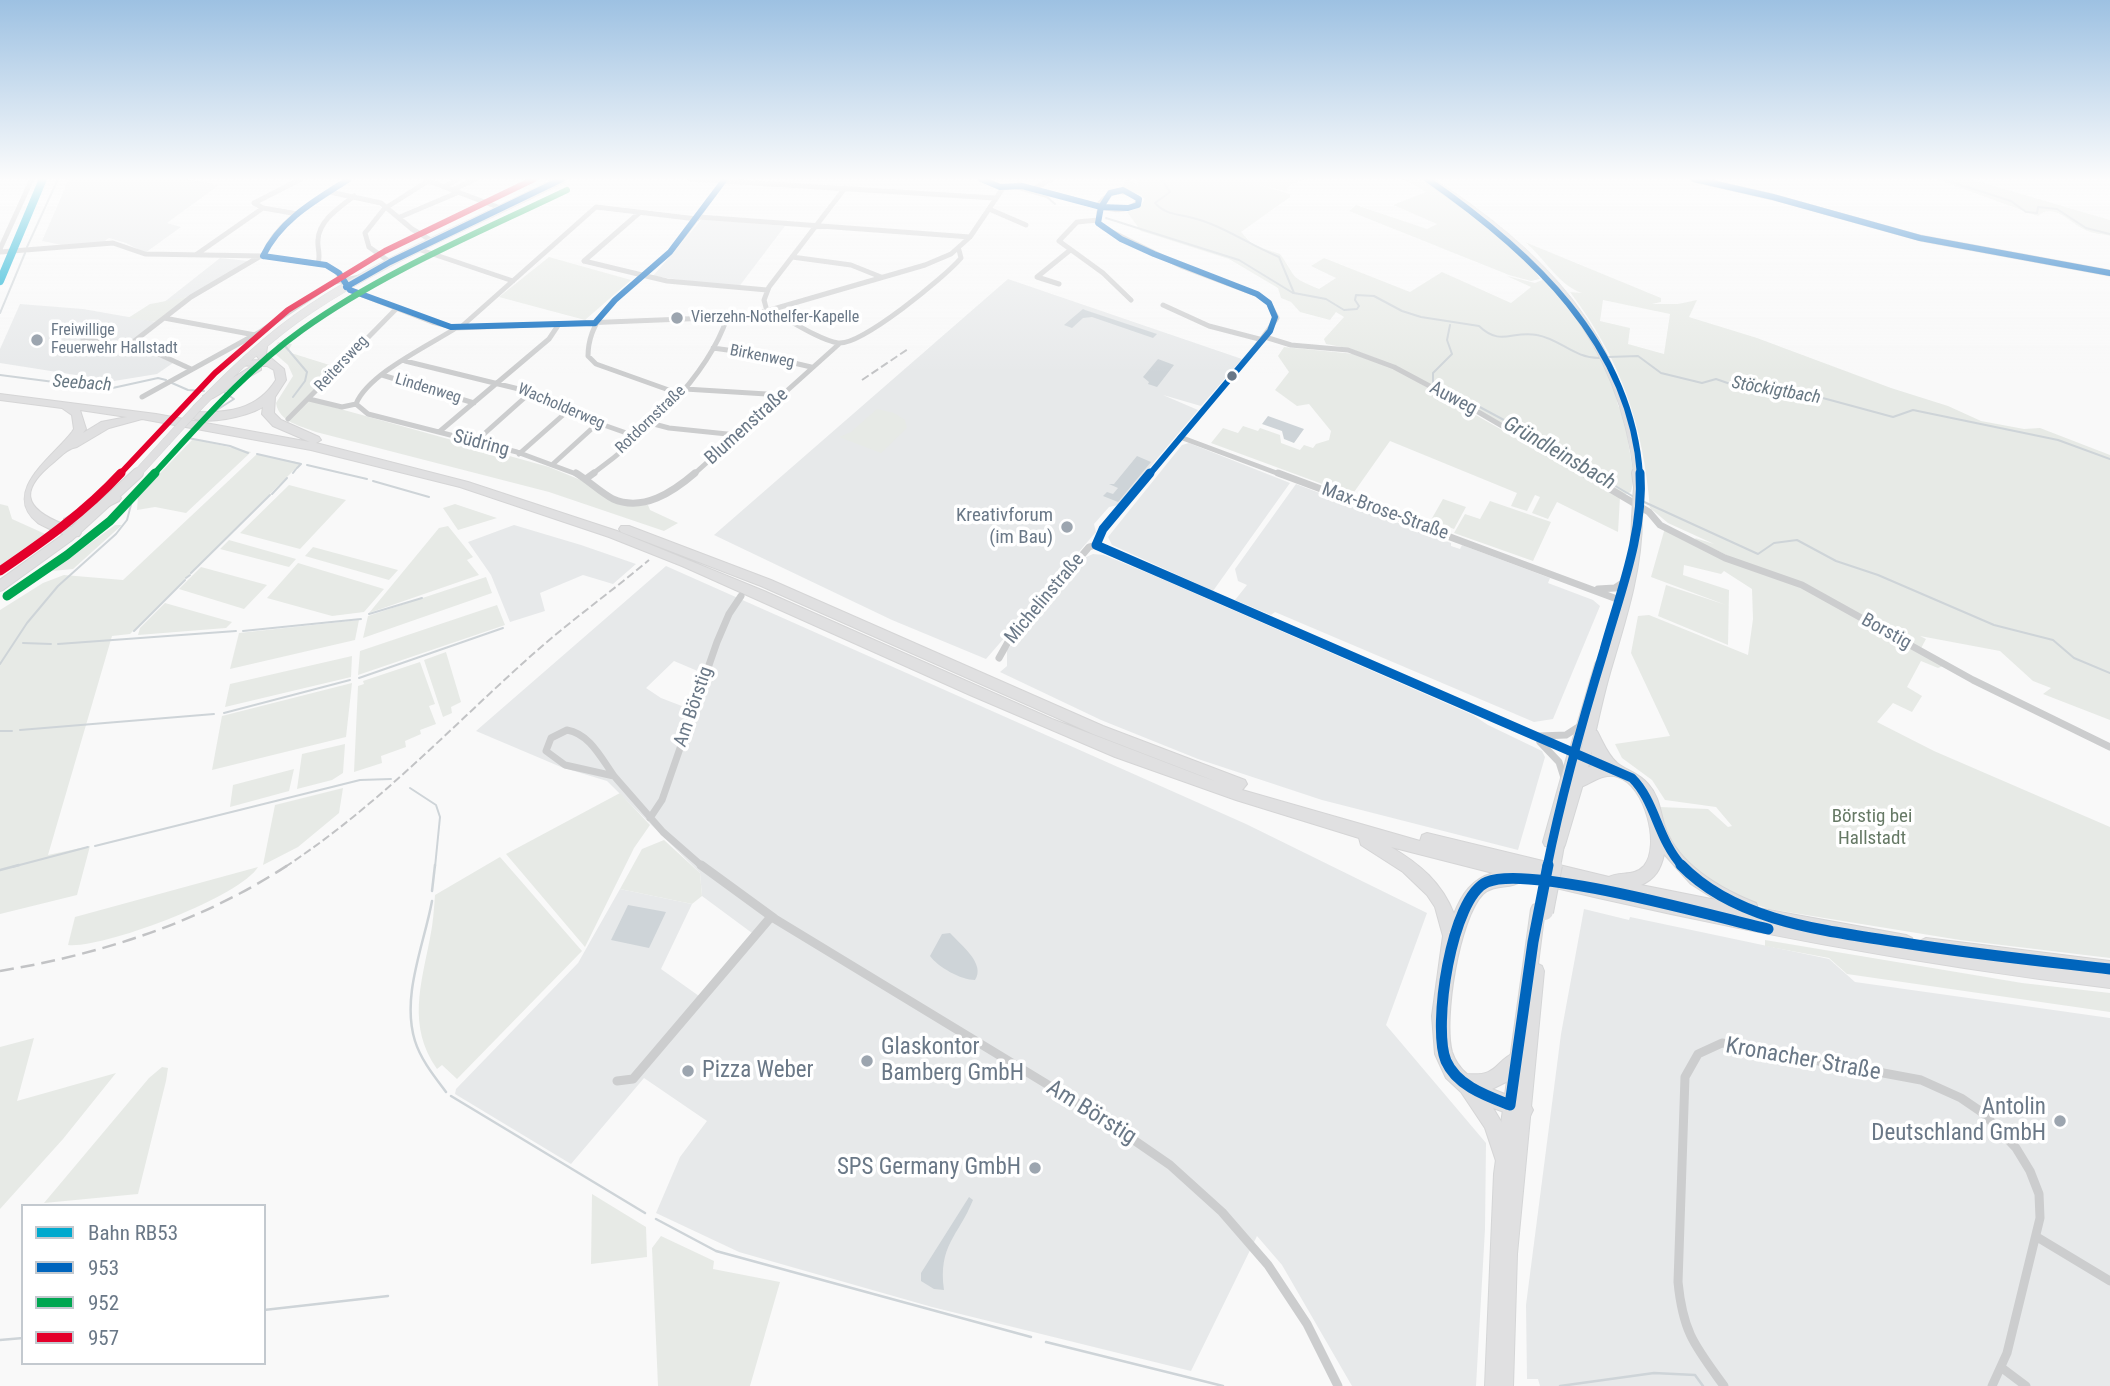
<!DOCTYPE html>
<html>
<head>
<meta charset="utf-8">
<style>
	body { margin:0 }
	#map { position:relative; width:2110px; height:1386px; overflow:hidden; background:#f9f9f9; font-family:"Roboto Condensed",sans-serif }
	canvas { display:block }
	.legend { position:absolute; left:21px; top:1204px; width:245px; height:161px; box-sizing:border-box; background:#fff; border:2px solid #c3c9cf; margin:0; padding:9px 12px; list-style:none; font-size:21px; color:#6a7887 }
	.legend li { display:flex; align-items:center; gap:14px; height:35px }
	.legend b { width:35px; border:2px solid #c3c9cf }
</style>
</head>
<body>
<div id="map">
<canvas width="2110" height="1386"></canvas>
<ul class="legend">
<li><b style="height:9px;background:#00a9ce"></b>Bahn RB53</li>
<li><b style="height:9px;background:#0065bd"></b>953</li>
<li><b style="height:9px;background:#00a651"></b>952</li>
<li><b style="height:9px;background:#e4002b"></b>957</li>
</ul>
</div>
<script>
const ctx = document.querySelector('canvas').getContext('2d');
ctx.lineJoin = 'round';
function fillPath(path, color) { ctx.fillStyle = color; ctx.fill(path, 'evenodd'); }
function trace(path, color, width, dash) { ctx.strokeStyle = color; ctx.lineWidth = width; ctx.lineCap = dash ? 'butt' : 'round'; ctx.setLineDash(dash || []); ctx.stroke(path); }
function label(font, color, halo, rows, align = 'center') {
  ctx.font = font + ' "Roboto Condensed",sans-serif'; ctx.lineWidth = 7; ctx.setLineDash([]); ctx.textBaseline = 'middle'; ctx.strokeStyle = halo; ctx.fillStyle = color; for (const [text, x, y, turn = 0] of rows) {
    ctx.save(); ctx.translate(x, y); ctx.rotate((+turn || 0) * Math.PI / 180); ctx.textAlign = isNaN(turn) ? turn : align; if (halo) ctx.strokeText(text, 0, 0); ctx.fillText(text, 0, 0); ctx.restore();
  }
}
const built = new Path2D(`
	M69,179H183L219,185L167,223L181,227L145,253L126,243L109,238L102,243L62,245L42,241Z
	M702,219L785,226L738,288L653,276Z
	M220,258L248,261L188,297L163,303Z
	M1008,279L1242,359L1201,406L1163,395L1198,410L1118,505L1109,507L1094,524L1096,532L986,659L892,620L714,535Z
	M20,304L83,309L157,322L124,347L151,353L173,363L157,374L114,381L0,363V349Z
	M1189,443L1290,483L1213,591L1112,545L1108,537L1182,445Z
	M1296,484L1451,543V546L1460,549L1462,545L1550,578L1548,583L1593,600L1600,606L1553,719L1534,722L1275,612L1271,615L1235,600L1247,585L1238,581L1235,569Z
	M514,525L581,545L636,564L613,584L583,575L540,593L545,611L510,622L491,575L468,542Z
	M1093,554L1104,555L1155,576L1473,715L1488,725L1542,751L1545,757L1518,850L1322,800L1198,759L1101,720L1000,672L1007,666V650L1082,559Z
	M666,566L1246,824L1427,913L1386,1025L1486,1143L1485,1229L1476,1386H1352L1282,1265L1257,1236L1191,1371L932,1307L739,1252L656,1213L680,1157L707,1121L644,1078L571,1164L455,1094L456,1089L578,963L620,889L692,904L661,969L699,996L752,933L702,896L700,873L607,781L561,767L476,731ZM674,661L700,672L687,708L661,698L646,688Z
	M1584,909L1629,920L1630,917L1829,959L1855,982L2110,1018V1386H1540L1538,1379H1527L1526,1305L1561,1034Z`);
const green = new Path2D(`
	M1130,179L1138,186L1136,179H1304L1289,185L1286,191L1259,185L1290,194V197L1241,232L1253,245L1280,254C1298,279 1288,276 1319,289L1336,278L1311,266L1324,258L1410,292L1442,272L1511,303L1531,287L1507,276L1535,283L1542,280V277C1506,238 1465,206 1420,179H1424C1491,221 1550,270 1590,338C1600,354 1610,375 1615,392C1618,401 1616,406 1623,412L1634,477L1631,492L1623,495C1561,459 1499,421 1435,388C1397,368 1369,351 1326,344L1324,339L1344,317L1336,312L1330,320L1300,312L1291,302L1281,298L1278,288L1229,259L1141,231L1127,212L1140,207L1145,199L1140,195L1122,188L1124,182Z
	M1403,179C1409,179 1414,178 1419,180C1446,192 1529,254 1540,279L1531,281L1509,275L1349,211L1356,205L1427,229L1437,224L1393,205L1426,192Z
	M1936,179H1970L2110,220V236C2103,234 2094,234 2088,231C2072,226 2055,201 2038,216Z
	M1525,242L1661,298V302L1652,304H1678L1697,300L1689,317L1757,338L1891,388L1948,406L1981,421L2024,429L2040,428L2110,455V720L2043,694L2051,688L2033,681L2000,651L1920,636L1926,639L1919,652L1943,666L1938,668L1921,661L1907,687L1922,696L1912,712L1893,703L1877,722L1934,751L2110,827V958L1960,940L1769,909C1717,892 1672,863 1659,807L1708,809L1728,827L1732,826L1716,807L1665,800L1652,780L1622,758L1615,744L1670,736L1631,653L1638,616L1649,615L1748,655L1753,619L1752,589L1724,571L1721,574L1684,565L1683,575L1729,590L1728,645L1658,616L1666,585L1726,605L1651,577L1665,528L1741,562L1697,541L1695,538L1714,544L1668,523L1650,508C1643,424 1621,360 1570,292L1582,293C1559,286 1542,255 1525,242ZM1603,300L1670,314L1664,354L1628,344L1630,328L1600,321Z
	M549,257L631,280L585,320L499,297Z
	M188,297L157,322L128,318L150,304Z
	M278,342L292,344L288,352L339,368L308,400L549,467L588,483L615,503L648,505L650,510L678,523L664,531L549,492L316,432C301,426 279,422 276,403L293,376L288,365L273,352Z
	M1284,347L1355,354L1393,368L1620,497L1618,532L1557,502L1548,519L1532,513L1540,497L1535,495L1527,511L1511,506L1517,493L1390,441L1352,495L1211,443L1223,428L1238,433L1243,426L1258,431L1260,428L1280,435L1281,443L1300,450L1304,445L1313,448L1316,444L1329,440L1331,431L1309,404L1297,406L1275,390L1289,372L1278,356Z
	M877,409L894,413L905,420L907,428L881,453L839,437L851,432Z
	M193,439L251,452L186,513L155,507L137,510L138,496Z
	M257,454L301,463L130,634L112,636L48,855L90,846L77,895L0,914V610L43,583L64,575L123,580Z
	M289,485L346,500L300,549L240,533Z
	M1443,499L1466,507L1454,529L1431,520Z
	M1490,501L1551,522L1533,561L1454,533L1465,514L1480,519Z
	M0,504L8,506L12,519L52,537L0,572Z
	M455,504L497,518L458,530L443,508Z
	M115,525H122L73,569L52,571Z
	M448,526L473,557L467,560L479,575L369,613L439,528Z
	M229,540L296,559L289,567L220,549Z
	M313,547L398,570L389,580L305,556Z
	M298,563L384,589L364,612L332,616L267,598Z
	M201,567L267,585L244,609L179,589Z
	M486,577L492,593L363,638L368,616Z
	M165,603L232,622L226,628L138,635L140,628Z
	M497,605L505,625L358,675L360,651Z
	M359,620L355,640L230,669L239,633Z
	M446,652L461,702L451,707L452,713L443,717L424,660Z
	M352,656L351,677L225,707L230,684Z
	M420,662L435,704L429,706L436,724L420,730L421,734L405,741L406,747L381,756L382,763L354,772L358,686L364,684L363,681Z
	M352,683L346,737L212,770L222,716Z
	M345,744L343,773L332,780L297,789L302,754Z
	M294,769L289,791L230,807L233,785Z
	M343,788L339,813L298,847L263,865L275,805Z
	M620,793L650,825L634,848L585,947L506,854Z
	M664,840L700,873L702,896L692,904L620,889L642,849Z
	M500,857L582,951L457,1079L442,1065L437,1069C407,1026 421,985 430,938C433,924 434,909 435,895Z
	M258,867C240,897 103,949 68,945L75,917Z
	M1765,940L2022,983L2110,993V1012L1847,974L1829,958L1765,946Z
	M34,1038L17,1101L116,1073L63,1139L0,1209V1047Z
	M162,1067L168,1068L166,1081L138,1194L44,1203L149,1078Z
	M592,1194L646,1227L647,1257L591,1264Z
	M661,1236L714,1261L713,1269L780,1282L750,1386H658L652,1248Z`);
const water = new Path2D(`
	M1083,309L1085,310L1157,334L1153,338L1092,317L1083,318L1072,328L1064,325Z
	M1158,359L1174,365L1157,387L1148,384L1149,382L1143,377Z
	M1268,416L1304,429L1294,443L1284,439L1282,431L1262,424Z
	M1137,456L1151,462L1118,502L1103,496L1107,492L1113,494L1118,488L1109,484H1114Z
	M628,905L666,912L649,948L611,940Z
	M950,933C961,945 986,964 975,980C961,980 938,967 930,956L942,934Z
	M969,1197L973,1200C958,1237 938,1245 944,1290L934,1289L921,1281V1273Z`);
const streamFar1 = new Path2D(`
	M1161,179L1170,192L1155,203C1165,214 1176,214 1189,217C1221,224 1249,245 1279,257L1294,293L1326,299L1344,310L1357,309L1359,306L1355,300L1356,295L1374,296L1402,311L1421,317L1479,326C1501,347 1512,330 1537,335C1560,339 1574,358 1599,358
	M1942,179L2011,201L2026,212L2037,213L2038,207L2057,209L2086,228L2110,234
	M1015,188L1047,197L1055,204
	M1106,218L1239,260L1293,293
	M27,247L58,179
	M0,313L25,253
	M1450,325L1447,340L1452,354L1433,373V382L1504,420L1634,497
	M288,338L285,346L307,372L305,381L293,397
	M1608,357L1638,356L1661,373L1702,383L1716,379L1739,387L1808,394L1893,417L1913,410L2058,440L2110,459
	M0,375L108,389L158,378L166,380
	M172,383L188,390L204,391
	M212,413L234,399L225,393
	M188,438L230,446L248,453
	M257,454L301,464L297,468
	M307,465L367,479
	M293,473L296,469
	M373,481L429,497
	M272,494L287,478
	M1642,501L1758,554L1774,543L1797,540L1836,561L1878,575L1994,625L2053,640L2074,658L2110,673
	M191,573L270,495
	M186,578L190,575
	M369,614L422,598
	M134,631L185,580
	M243,631L361,619
	M23,643L51,644
	M58,644L236,631
	M0,664L27,623L58,586L116,534L127,520L133,497L193,429
	M359,678L503,628
	M224,713L350,680
	M20,730L214,714
	M0,731H12
	M410,788L436,805L440,817L435,867
	M95,846L360,780L391,779
	M12,867L88,847`);
const stream = new Path2D(`
	M0,870L19,865
	M432,891L435,865
	M432,901C424,945 401,996 415,1041C421,1060 434,1076 446,1092
	M451,1096L645,1213
	M656,1219L716,1251L1031,1337
	M264,1310L388,1296
	M0,1340L23,1338
	M1046,1342L1223,1386
	M1560,1386L1654,1373L1695,1375L1703,1386`);
const minorTunnel = new Path2D(`
	M1072,199L1087,203`);
const minorFar2 = new Path2D(`
	M690,179L995,198
	M981,179L1003,188L1019,185L1072,199
	M426,180L503,209
	M444,187L458,179
	M1033,189L1052,179
	M452,190L476,179
	M330,192L381,203L412,229L434,242
	M1087,203C1104,208 1125,216 1139,201C1127,188 1111,189 1100,203
	M989,209L1026,225
	M1099,212L1098,223L1104,228L1183,267L1258,295L1269,303L1277,318L1250,355L1149,475
	M298,214L263,208L254,203L301,179
	M400,217L459,192
	M699,217L970,237
	M1098,220L1077,222L1059,241L1103,273L1131,300
	M0,249L32,179
	M418,249L513,281
	M0,252L113,243L145,254L263,256L326,265L336,271L346,287L352,291L432,322L456,328L735,317L770,310L925,265L951,254L970,237L1003,188
	M197,254L263,208
	M263,256C276,220 319,199 349,179
	M792,257L851,265L881,277
	M584,261L667,281L767,290
	M584,261L639,213
	M390,262L369,247L365,233L384,209L428,181
	M318,263C321,255 317,248 318,240C319,220 340,207 354,196
	M1059,284L1037,277L1069,251
	M1163,305L1209,326L1263,340
	M770,310C788,319 819,340 838,343C861,346 945,277 961,258L959,250
	M767,311L764,300L769,287L845,188
	M164,318L255,335
	M461,327L596,207L697,219
	M1265,337L1291,345L1348,350L1394,367L1480,413L1586,475
	M83,339L152,351L191,369
	M128,346L191,297L259,257
	M713,348L756,354L811,367
	M405,361L531,392L598,423L635,436
	M382,375L474,403
	M685,389L783,395
	M680,394L596,364L588,356C588,307 638,284 669,253C690,231 707,203 725,179
	M142,397L258,333L334,282L360,277
	M309,399L342,407L356,404L368,414L517,452L579,475
	M356,404C368,374 428,346 456,328
	M288,419L396,309
	M650,423L669,428L737,435
	M439,432L549,339L559,324
	M1180,437L1282,475
	M475,442L531,392
	M519,454L571,408
	M553,464L598,423
	M591,475C642,438 707,378 727,318
	M693,475L839,344`);
const minorFar1 = new Path2D(`
	M576,473C589,481 600,492 613,499C643,512 673,492 695,473
	M1278,473L1625,602
	M1583,473L1649,512L1660,525L1725,558L1802,585L1973,680L2110,747
	M587,478L594,473
	M1096,545L1574,753
	M1598,589L1615,588L1627,580
	M999,658L1008,642L1089,547L1096,545L1103,529L1150,473
	M567,730C590,734 601,758 614,776L565,765L546,751L551,738Z
	M1539,736L1566,735L1580,726
	M1540,742L1559,762L1565,781
	M614,776L663,832L703,867
	M650,818L662,800L717,642L729,614L741,596`);
const minor = new Path2D(`
	M701,865L775,919L1096,1114L1170,1165L1222,1212L1268,1265L1307,1324L1338,1386
	M617,1081L633,1079L770,918
	M2037,1237L2110,1281
	M2002,1368L2026,1386
	M1724,1386C1695,1346 1683,1333 1678,1282L1685,1077L1698,1054L1722,1043L1921,1080L1961,1098L1983,1113L2016,1148L2030,1171L2039,1194L2040,1218L2007,1353L1992,1386`);
const tertiary = new Path2D(`
	M1694,179L1773,197L1920,238L2110,273`);
const secondaryFar1 = new Path2D(`
	M1427,179C1541,253 1622,334 1638,475
	M197,408C232,372 268,337 310,309C388,257 478,222 562,179
	M136,475L166,442`);
const secondary = new Path2D(`
	M1637,473L1639,487
	M0,586L68,537L138,473
	M1574,753L1600,665
	M1585,757C1591,729 1597,700 1605,672C1620,621 1637,571 1637,518`);
const primary = new Path2D(`
	M1574,748L1590,753L1591,757L1565,845L1563,849L1558,851L1552,847L1545,846L1543,842L1568,753L1569,749Z
	M1538,903L1543,905L1545,909L1538,964L1542,966L1544,971L1517,1254L1513,1386H1485L1494,1174L1531,909L1533,905Z`);
const motorway = new Path2D(`
	M262,344L267,347L266,354L284,369L286,380L275,397L274,413L281,420L319,437L321,440L316,443L468,482L617,531L764,591L1052,719L1198,775L1215,781L1093,734L761,586L621,532L619,529L621,526H629L771,580L1103,726L1245,780L1247,784L1242,790L1420,841L1422,835L1427,833L1609,877C1620,871 1634,877 1644,866C1661,846 1645,785 1618,777C1603,772 1591,784 1578,788L1573,786L1571,782L1586,768L1592,766L1580,761L1578,757L1580,753L1585,751L1592,754L1585,735L1587,731H1597C1603,742 1607,754 1617,763C1627,771 1639,773 1648,784C1659,796 1660,810 1664,824C1676,863 1719,888 1756,903L1758,908L1906,935L1912,938L1913,946L1918,947L1920,941L1926,938L2110,961V988C1911,964 1716,927 1522,880C1512,890 1495,883 1483,894C1459,918 1443,1020 1452,1052C1455,1061 1460,1068 1467,1074C1499,1077 1494,1061 1516,1052L1522,1055L1525,1061L1512,1079L1492,1089L1530,1104L1533,1110L1530,1116L1524,1119L1493,1108L1502,1123L1513,1157L1511,1164L1504,1166L1497,1164L1485,1128L1461,1092L1446,1078L1435,1054L1432,1016L1443,936L1435,907L1427,895L1403,872L1361,845L1359,838L1236,800L1115,757L970,695L682,566L609,537L460,487L311,450L142,419L109,428L77,447C68,448 61,456 54,462C19,490 23,508 63,524L64,519L111,495H119L121,498L119,501L68,526L79,530L81,533L79,536C67,538 49,529 38,523C0,492 53,457 72,432L74,429L72,415L62,408L0,400V394L156,414L310,442L273,426L262,414L263,407C248,416 204,427 189,416L195,412C228,413 257,410 276,380L274,370L267,366H261V370L213,398L209,399L203,396L252,366L240,365V361L260,360L256,355L257,347ZM80,410L127,417L101,422L83,433L86,429ZM1391,847L1493,873C1472,879 1462,894 1454,914C1442,883 1420,864 1391,847ZM1664,854L1691,884L1716,900L1641,885C1655,879 1661,869 1664,854Z`);
const railFar1 = new Path2D(`
	M862,380L908,349
	M285,867C378,806 451,727 533,654C570,621 611,592 649,560`);
const rail = new Path2D(`
	M0,971C102,954 201,922 288,865`);
const minorBridge = new Path2D(`
	M1099,212L1100,203`);
const secondaryBridgeFar1 = new Path2D(`
	M166,442L197,408`);
const secondaryBridge = new Path2D(`
	M1637,518L1639,487`);
const primaryBridgeFar1 = new Path2D(`
	M1554,867L1558,845`);
const primaryBridge = new Path2D(`
	M1545,912L1554,865`);
const bus1Far2 = new Path2D(`
	M981,179L1000,187L1022,186L1101,207
	M1427,179C1529,250 1631,342 1640,475
	M1694,179L1773,197L1920,238L2110,273
	M1123,190L1139,199L1138,205L1128,208L1101,207L1110,193Z
	M1101,207L1098,223L1121,239L1154,254L1257,294L1269,303L1275,317L1270,331L1149,475
	M263,256L326,265L339,273L350,290L451,327L595,323
	M263,256C281,219 316,200 349,179
	M346,287L390,262L562,179
	M595,323L615,300L670,252L725,179`);
const bus1Far1 = new Path2D(`
	M1096,545L1103,529L1150,473
	M1096,545L1632,778C1656,802 1657,839 1683,867
	M1547,867C1562,793 1582,722 1604,650C1620,593 1644,533 1640,473`);
const bus1 = new Path2D(`
	M1681,865C1737,923 1829,931 1904,943C1972,954 2041,961 2110,969
	M1510,1105L1533,942L1548,865
	M1510,1105C1487,1096 1457,1086 1446,1061C1432,1028 1451,897 1487,882C1529,864 1716,917 1768,929`);
const bus2Far1 = new Path2D(`
	M153,475C200,424 246,370 302,330C383,272 478,233 567,190`);
const bus2 = new Path2D(`
	M7,596L67,555L110,521L155,473`);
const bus3Far1 = new Path2D(`
	M119,475L215,373L288,310L385,251L534,179`);
const bus3 = new Path2D(`
	M0,571C44,541 85,512 121,473`);
const rail1 = new Path2D(`
	M0,281L43,179`);
const markers = [
	[677,318,7,"#9ca5af"],
	[37,340,7,"#9ca5af"],
	[1232,376,6,"#6a7887"],
	[1067,527,7,"#9ca5af"],
	[867,1061,7,"#9ca5af"],
	[688,1071,7,"#9ca5af"],
	[2060,1121,7,"#9ca5af"],
	[1035,1168,7,"#9ca5af"]
];
const farPoinames = [
	["Vierzehn-Nothelfer-Kapelle",691,318],
	["Freiwillige",51,331],
	["Feuerwehr Hallstadt",51,349]
];
const farStreetnames = [
	["Birkenweg",762,357,11],
	["Reitersweg",342,364,-47],
	["Lindenweg",428,389,17],
	["Wacholderweg",561,407,23],
	["Rotdornstraße",651,420,-44]
];
const farWaternames = [
	["Seebach",82,384,4],
	["Stöckigtbach",1776,391,10]
];
const streetNames = [
	["Auweg",1453,399,28],
	["Blumenstraße",747,427,-42],
	["Südring",481,444,15],
	["Max-Brose-Straße",1385,512,20],
	["Michelinstraße",1045,599,-50],
	["Borstig",1886,632,29],
	["Am Börstig",694,707,-71]
];
const poiNames = [
	["Kreativforum",1053,516],
	["(im Bau)",1053,538]
];
const parkNames = [
	["Börstig bei",1872,817],
	["Hallstadt",1872,839]
];
const waterNames = [
	["Gründleinsbach",1559,454,30]
];
const nearPoinames = [
	["Glaskontor",881,1048],
	["Bamberg GmbH",881,1074],
	["Pizza Weber",702,1071],
	["Antolin",2046,1108,"right"],
	["Deutschland GmbH",2046,1134,"right"],
	["SPS Germany GmbH",1021,1168,"right"]
];
const nearStreetnames = [
	["Kronacher Straße",1803,1060,10],
	["Am Börstig",1091,1113,32]
];
fillPath(built, '#e7e9ea');
fillPath(green, '#e7eae6');
fillPath(water, '#ced4d8');
trace(streamFar1, '#ced4d8', 2);
trace(stream, '#ced4d8', 2.5);
trace(minorTunnel, '#ced2d7', 5, [5, 2.5]);
trace(secondaryFar1, '#d5d6d7', 9);
trace(secondary, '#d5d6d7', 12);
trace(primary, '#d5d6d7', 2);
trace(motorway, '#d5d5d6', 2);
trace(minorFar2, '#cccdce', 5);
trace(minorFar1, '#cccdce', 7);
trace(minor, '#cccdce', 9);
trace(tertiary, '#cccdce', 7);
trace(secondaryFar1, '#e0e0e1', 8);
trace(secondary, '#e0e0e1', 10);
fillPath(primary, '#e0e0e1');
fillPath(motorway, '#e0e0e1');
trace(railFar1, '#c2c3c5', 2, [8, 3.5]);
trace(rail, '#c2c3c5', 2.5, [14, 7]);
trace(secondaryBridgeFar1, '#d5d6d7', 9, []);
trace(secondaryBridge, '#d5d6d7', 12, []);
trace(primaryBridgeFar1, '#d5d6d7', 14, []);
trace(primaryBridge, '#d5d6d7', 18, []);
trace(minorBridge, '#cccdce', 5);
trace(secondaryBridgeFar1, '#e0e0e1', 8);
trace(secondaryBridge, '#e0e0e1', 10);
trace(primaryBridgeFar1, '#e0e0e1', 12);
trace(primaryBridge, '#e0e0e1', 16);
trace(bus1Far2, '#0065bd', 6);
trace(bus1Far1, '#0065bd', 9);
trace(bus1, '#0065bd', 11);
trace(bus2Far1, '#00a651', 6);
trace(bus2, '#00a651', 9);
trace(bus3Far1, '#e4002b', 6);
trace(bus3, '#e4002b', 9);
trace(rail1, '#00a9ce', 8);
const sky = ctx.createLinearGradient(0, 0, 0, 373);
sky.addColorStop(0, '#9dc1e2');
sky.addColorStop(0.48, '#fcfcfc');
sky.addColorStop(1, '#fcfcfc00');
ctx.fillStyle = sky;
ctx.fillRect(0, 0, 2110, 373);
for (const [x, y, r, color] of markers) { const dot = new Path2D(); dot.arc(x, y, r, 0, 2 * Math.PI); ctx.fillStyle = color; ctx.fill(dot); trace(dot, '#fff', 2.5); }
label('16px', '#6a7887', '#fff', farPoinames, 'left');
label('16px', '#6a7887', '#fff', farStreetnames);
label('italic 18px', '#677782', '#fff', farWaternames);
label('19px', '#6a7887', '#fff', streetNames);
label('19px', '#6a7887', '#fff', poiNames, 'right');
label('19px', '#667965', '#fff', parkNames);
label('italic 21px', '#677782', '#fff', waterNames);
label('23px', '#6a7887', '#fff', nearPoinames, 'left');
label('23px', '#6a7887', '#fff', nearStreetnames);
</script>
</body>
</html>
